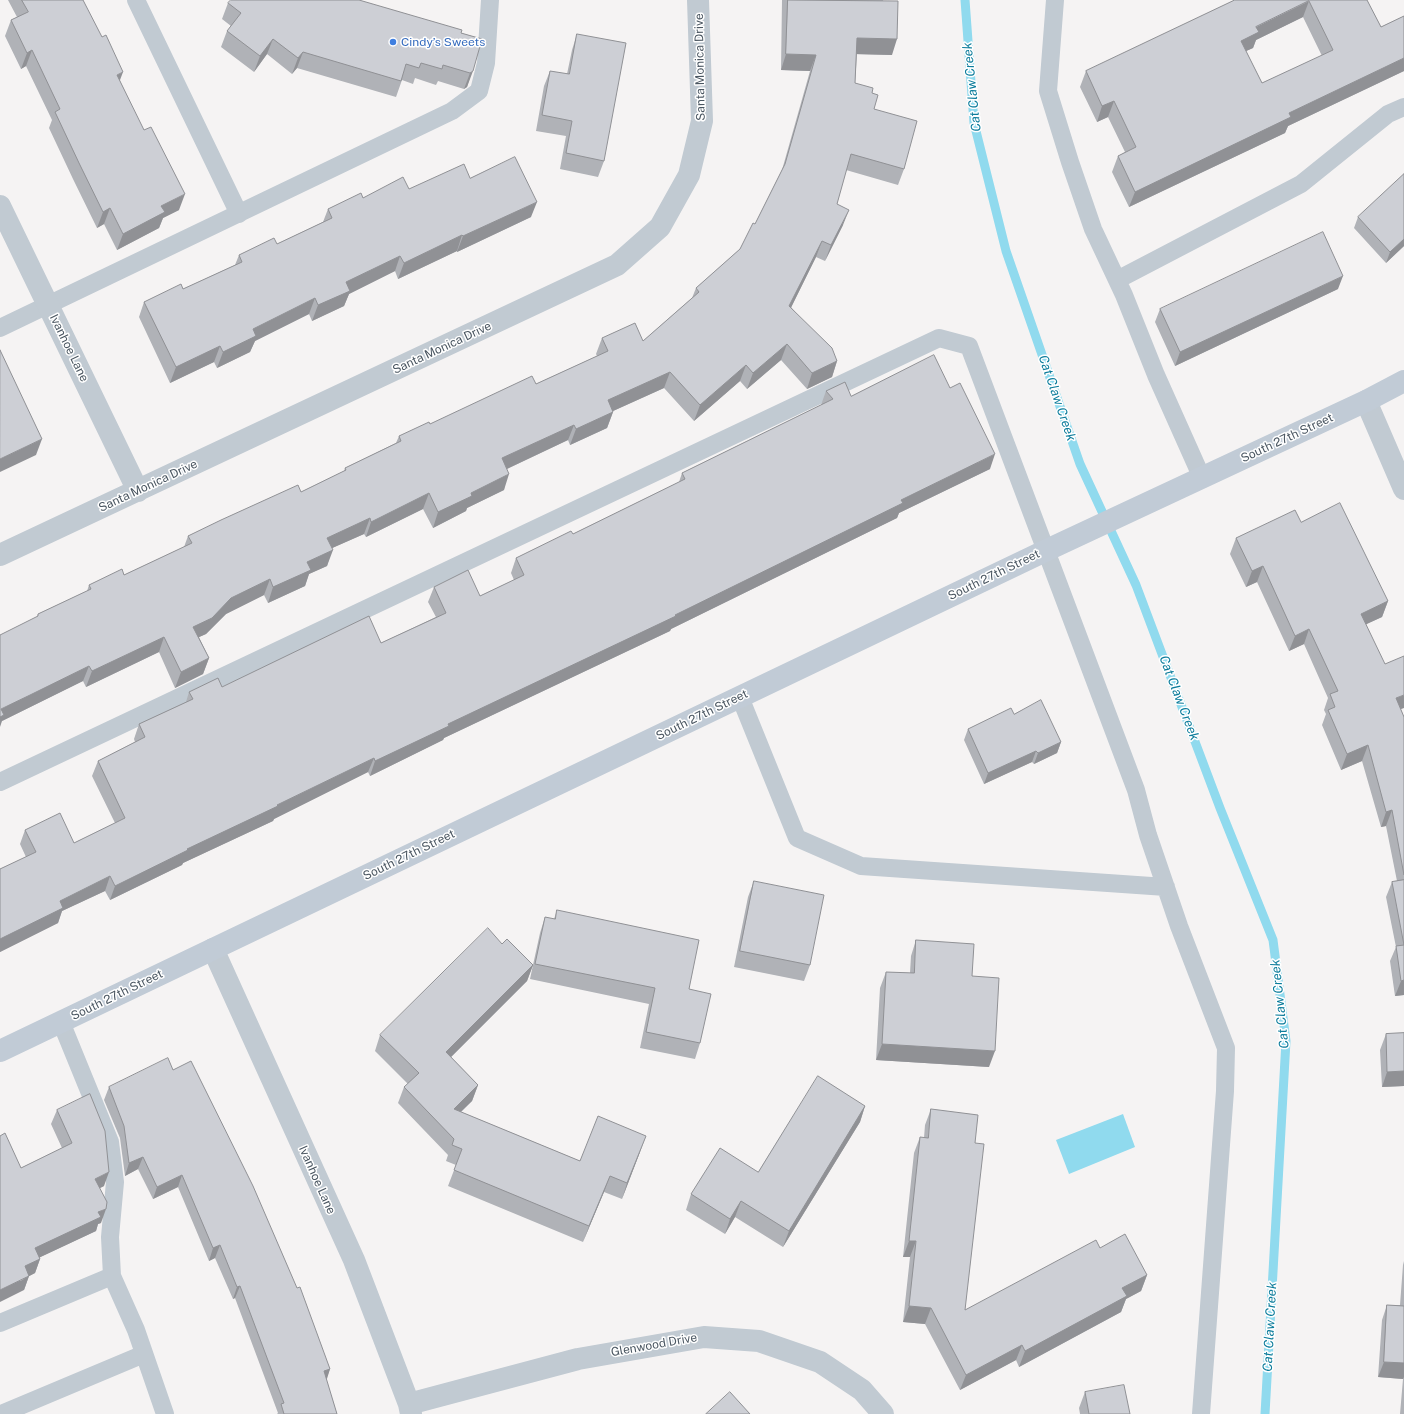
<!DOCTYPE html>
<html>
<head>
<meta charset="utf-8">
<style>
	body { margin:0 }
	canvas { display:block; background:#f5f3f3 }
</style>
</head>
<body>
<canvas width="1404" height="1414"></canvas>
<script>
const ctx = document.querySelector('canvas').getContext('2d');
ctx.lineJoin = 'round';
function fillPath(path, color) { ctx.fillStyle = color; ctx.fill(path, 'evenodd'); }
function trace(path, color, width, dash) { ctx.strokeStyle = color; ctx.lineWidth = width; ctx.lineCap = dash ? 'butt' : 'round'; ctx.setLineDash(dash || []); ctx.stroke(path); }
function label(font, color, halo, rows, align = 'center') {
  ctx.font = font + ' "Public Sans",sans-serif'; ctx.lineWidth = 3; ctx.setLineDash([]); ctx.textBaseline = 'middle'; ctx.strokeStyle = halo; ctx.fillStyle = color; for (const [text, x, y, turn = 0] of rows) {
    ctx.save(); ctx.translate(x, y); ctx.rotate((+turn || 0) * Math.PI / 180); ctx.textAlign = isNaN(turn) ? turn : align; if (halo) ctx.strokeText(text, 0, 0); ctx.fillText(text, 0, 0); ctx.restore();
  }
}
const water = new Path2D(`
	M1123,1114L1135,1147L1069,1174L1056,1140Z`);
const stream = new Path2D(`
	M965,0L974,123L1006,251L1080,464L1136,585L1220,808L1273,940L1286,1041L1265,1414`);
const service = new Path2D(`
	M136,0L239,214
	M1055,0L1048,91L1070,162L1093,229L1124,295L1156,375L1202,478
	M1117,280L1301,184L1388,114L1404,107
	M0,328L452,111L479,91L486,63L490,0
	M740,697L797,838L861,866L1166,887
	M0,782L939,338L969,346L1136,790L1148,835L1179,926L1226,1048L1225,1091L1201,1414
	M61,1022L110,1142L115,1182L110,1237L112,1276L136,1330L165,1414
	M0,1323L112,1276
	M1,1414L144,1354`);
const minor = new Path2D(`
	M0,206L138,491
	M1366,401L1404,489
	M0,555L617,265L660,227L689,175L702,121L698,0
	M213,949L354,1260L409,1404L411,1414
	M409,1404L578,1359L704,1337L759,1341L820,1362L862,1390L883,1414`);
const secondary = new Path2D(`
	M0,1051L1047,550L1366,401L1404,381`);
const wall = new Path2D(`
	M8,0H83L179,210L163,218L159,228L117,250L104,224L97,228L73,179L49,128L52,120L26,66L21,69L5,36L11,20L17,17Z
	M782,0H883L892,55L857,54L855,83L872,93L874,109L904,169L898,185L846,170L837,204L843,225L825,261L816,257L791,307L837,361L832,377L807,389L781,360L747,389L740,381L694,421L664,388L613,411V412L607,428L570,445L568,440L507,469L504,490L467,508L466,511L433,528L423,509L366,537L364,534L332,548L327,566L309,574L305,586L268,603L264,595L226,614L206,634L199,637L209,658L203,674L175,688L159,652L86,687L83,681L2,721L38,614L87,591L89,585L124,575L184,547L188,536L301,492L344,471L345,468L396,443L399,436L536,384L597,356L596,354L602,338L643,341L692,298L696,288L740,249L755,224L782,170L810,71L781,70Z
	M1235,0H1367L1381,27L1404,16V71L1288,126L1285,133L1129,207L1112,172L1118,156L1125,152L1108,117L1097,122L1080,87L1086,71ZM1303,17L1322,56L1262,83L1246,51L1253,48L1256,40Z
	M228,3L461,33L482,39L467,87L464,89L438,81L436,85L415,78L413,84L402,80L396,97L297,68L292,74L267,54L254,72L221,47L227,31L231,26L222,19Z
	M577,34L604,161L598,177L560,169L566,136L536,131L544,86L550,71L567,74L572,50Z
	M1404,174V246L1386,263L1354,228L1358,217Z
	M470,178L531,217L457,252V251L398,279L395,271L349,294L344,306L312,321L309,314L255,341L250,352L217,368L214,362L170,383L139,317L144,302L183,289L235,265L239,255L277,244L323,222L328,209L363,198Z
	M1338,289L1175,366L1155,322L1160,309Z
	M826,391L851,396L990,469L899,513L897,518L671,629L670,631L444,738L443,740L370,776L368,772L274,819L273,821L183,863L182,865L110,900L105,891L62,911L58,923L0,952V869L26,857L20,844L25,830L74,843L115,823L92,776L98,761L135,742L134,739L139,724L186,702L189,692L222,687L381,643L436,617L428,602L434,587L480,596L514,580L511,573L516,558L573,534L679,482L682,473L821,405Z
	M1301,522L1388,601L1382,617L1366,624L1404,717V995L1395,996L1390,961L1396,947L1386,897L1392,882L1397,881L1386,826L1381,827L1362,761L1341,770L1322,725L1326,714L1324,710L1328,698L1304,644L1289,651L1257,582L1246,587L1230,554L1236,538Z
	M1014,714L1061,742L1057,753L1034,764L1032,762L984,784L964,740L968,729Z
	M754,881L810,965L804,981L734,967L748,897Z
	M557,910L689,989L700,1043L695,1059L640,1048L649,1004L530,979L533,965L527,981L451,1057L478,1085L472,1101L461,1112L580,1161L640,1152L622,1199L604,1192L583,1242L448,1186L456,1165L446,1161L448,1155L398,1103L404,1087L408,1084L375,1051L380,1035L502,944L533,965L540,933L545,917L554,919Z
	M916,940L972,976L989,1067L876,1060L880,988L886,972L910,973L911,956Z
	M1404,1033V1086L1382,1087L1380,1050L1386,1034Z
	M173,1070L330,1369L326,1379L337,1414H277L278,1413L235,1298L233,1299L215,1258L209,1261L178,1187L153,1199L138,1169L125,1176L120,1138L104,1100L109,1087Z
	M865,1106L860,1122L783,1247L735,1217L725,1234L686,1210L691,1194L758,1172Z
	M931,1109L975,1143L965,1310L1100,1248L1147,1275L1141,1291L1126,1299L1121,1312L1019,1367L1016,1360L960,1390L925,1324L903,1322L910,1257H903L914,1153L920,1137L924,1138L925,1125Z
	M57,1110L104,1186L100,1188L101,1223L98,1224L96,1231L40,1257V1259L35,1273L29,1276L24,1290L21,1168L62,1148L51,1124Z
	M1404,1261V1414H1400L1403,1379L1378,1377L1382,1320L1387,1305H1400L1403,1265Z
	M1085,1392L1130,1414H1080L1079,1408Z`);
const shadedWall = new Path2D(`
	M1309,1L1303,17L1256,40L1253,48L1235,56L1241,41L1256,27Z
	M857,38L897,39L892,55L852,54Z
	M273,39L267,54L254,72L260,56Z
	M32,50L26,66L21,69L27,53Z
	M303,52L297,68L292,74L298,58Z
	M786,54L816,55L810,71L781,70Z
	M1404,58V71L1288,126L1285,133L1129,207L1135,192L1289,113Z
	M473,71L467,87L464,89L470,73Z
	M123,72L117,88V75Z
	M1114,101L1108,117L1097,122L1102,106Z
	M185,194L179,210L163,218L159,228L117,250L123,234L161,206Z
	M537,202L531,217L457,252L463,236Z
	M110,208L104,224L97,228L103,212Z
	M849,210L843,225L825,261L831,245Z
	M462,235L457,251L398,279L404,263Z
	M1404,239V246L1386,263L1390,252Z
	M822,241L816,257L784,322L789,306Z
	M400,256L395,271L349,294L344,306L312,321L318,305L346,282Z
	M1343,276L1338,289L1175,366L1180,352Z
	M315,298L309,314L255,341L250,352L217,368L223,352L253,329Z
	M787,344L781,360L747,389L753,373Z
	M220,346L214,362L170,383L176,367Z
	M837,361L832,377L807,389L812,373Z
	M746,365L740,381L694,421L700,405Z
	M670,372L664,388L602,416L608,400Z
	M613,412L607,428L570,445L576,429Z
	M574,425L568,440L496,474L502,458Z
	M42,439L36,455L0,472V459Z
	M995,454L990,469L899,513L897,518L671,629L670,631L444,738L443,740L370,776L375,761L448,724L675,615L901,500Z
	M509,474L504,490L467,508L466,511L433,528L438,512L471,493Z
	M429,493L423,509L366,537L371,522Z
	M370,518L364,534L321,553L327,538Z
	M333,550L327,566L309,574L305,586L268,603L273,587L307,562Z
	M1263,566L1257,582L1246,587L1252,571Z
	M270,579L264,595L226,614L206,634L188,642L193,627L231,598Z
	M1388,601L1382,617L1356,629L1361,614Z
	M1309,629L1304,644L1289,651L1295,636Z
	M164,637L159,652L86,687L92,671Z
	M209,658L203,674L175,688L181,672Z
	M89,666L83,681L2,721L0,727V713L1,709Z
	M1404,695V708L1390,713L1396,698Z
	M1061,742L1057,753L1034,764L1038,753Z
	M1368,745L1362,761L1341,770L1347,754Z
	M1036,751L1032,762L984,784L988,773Z
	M374,758L368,772L274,819L273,821L183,863L182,865L110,900L115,886L187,849Z
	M1392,810L1386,826L1381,827L1386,812Z
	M110,876L105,891L62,911L58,923L0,952V939L60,901Z
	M533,965L527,981L440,1068L446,1052Z
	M1404,980V995L1395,996L1401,981Z
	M882,1044L995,1051L989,1067L876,1060Z
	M1404,1071V1086L1382,1087L1387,1072Z
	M478,1085L472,1101L448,1124L454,1109Z
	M865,1106L860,1122L783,1247L789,1231Z
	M646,1136L640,1152L622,1199L627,1183Z
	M143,1157L138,1169L125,1176L129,1163Z
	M109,1172L104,1186L90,1193L95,1179Z
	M182,1175L178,1187L153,1199L157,1187Z
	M610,1176L604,1192L583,1242L589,1226Z
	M741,1201L735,1217L725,1234L730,1219Z
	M106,1209L101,1223L98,1224L96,1231L30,1262L35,1248L98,1212Z
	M909,1241H916L910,1257H903Z
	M220,1245L215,1258L209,1261L213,1248Z
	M40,1259L35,1273L20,1281L25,1266Z
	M1147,1275L1141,1291L1126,1299L1121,1312L1019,1367L1025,1351L1122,1288Z
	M29,1276L24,1290L0,1302V1290Z
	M240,1286L235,1298L233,1299L237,1287Z
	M909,1306L931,1308L925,1324L903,1322Z
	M1022,1345L1016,1360L960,1390L966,1375Z
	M1384,1362L1404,1363V1377L1403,1379L1378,1377Z
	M330,1369L326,1382L324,1371Z`);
const building = new Path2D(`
	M22,0H83L102,37L106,35L123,72L117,75L144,130L151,127L185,194L161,206L165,212L123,234L110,208L103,212L79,163L55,112L60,109L32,50L27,53L11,20L28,12Z
	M231,0H359L462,30L461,33L482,39L473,71L470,73L443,65L442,69L421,63L419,68L406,64L401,81L303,52L298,58L273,39L260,56L227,31L241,13L228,3Z
	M788,0L898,1L897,39L857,38L855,83L873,88L872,93L878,95L874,109L917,121L904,169L851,154L837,204L849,210L831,245L822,241L789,306L832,348L837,361L812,373L787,344L753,373L746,365L700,405L670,372L608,400L613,412L576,429L574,425L502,458L509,474L471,493L472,496L438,512L429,493L371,522L370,518L327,538L333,550L307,562L311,570L273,587L270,579L231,598L212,618L193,627L209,658L181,672L164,637L92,671L89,666L28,696L1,709L4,715L0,717V635L38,616V614L91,589L89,585L122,569L124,575L192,543L188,536L221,520L298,485L301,492L346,470L345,468L401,441L399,436L429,422L430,424L532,376L536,384L608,351L602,338L635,323L643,341L699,292L696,288L740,249L753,223L755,224L785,164L816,55L786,54Z
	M1235,0H1367L1381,27L1404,16V58L1289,113L1291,117L1135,192L1118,156L1136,147L1114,101L1102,106L1086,71ZM1309,1L1333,50L1262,83L1241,41L1259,32L1256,27Z
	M577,34L626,43L604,161L566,153L572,121L542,115L550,71L569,74Z
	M515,157L537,202L463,236L462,235L404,263L400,256L346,282L350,291L318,305L315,298L253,329L256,336L223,352L220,346L176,367L144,302L181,284L183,289L242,262L239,255L274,238L277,244L332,218L328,209L361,193L363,198L403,177L409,189L464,164L470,178Z
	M1404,174V239L1390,252L1358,217Z
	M1323,232L1343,276L1180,352L1160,309Z
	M0,350L42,439L0,459Z
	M934,355L950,388L960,383L995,454L901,500L903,503L675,615L676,616L448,724L449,726L375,761L374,758L277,805L278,806L187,849L188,850L115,886L110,876L60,901L63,908L0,939V869L36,852L25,830L60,813L74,843L125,818L98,761L145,737L139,724L193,699L189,692L218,678L222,687L369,616L381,643L446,613L434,587L468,570L480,596L524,575L516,558L571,531L573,534L685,479L682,473L833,399L826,391L845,382L851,396Z
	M1340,503L1388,601L1361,614L1385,664L1404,656V695L1396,698L1404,717V875L1392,810L1386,812L1368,745L1347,754L1328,710L1335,707L1330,694L1338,691L1309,629L1295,636L1263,566L1252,571L1236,538L1295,510L1301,522Z
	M1041,700L1061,742L1038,753L1036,751L988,773L968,729L1011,708L1014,714Z
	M1404,880V980L1401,981L1396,946L1404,945L1392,882Z
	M754,881L824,895L810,965L740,951Z
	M557,910L699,940L689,989L711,994L700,1043L646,1032L655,988L535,964L545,917L555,919Z
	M488,928L502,944L507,939L533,965L446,1052L478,1085L454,1109L580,1161L598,1116L646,1136L627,1183L610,1176L589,1226L454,1170L462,1149L452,1145L454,1139L404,1087L419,1073L380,1035Z
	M916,940L974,944L972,976L999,978L995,1051L882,1044L886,972L914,973Z
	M1404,1033V1071L1387,1072L1386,1034Z
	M168,1058L173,1070L191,1061L253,1186L297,1288L300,1287L330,1369L324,1371L337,1414H284L281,1404L284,1403L240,1286L237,1287L220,1245L213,1248L182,1175L157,1187L143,1157L129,1163L124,1126L109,1087Z
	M818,1076L865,1106L789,1231L741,1201L730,1219L691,1194L720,1148L758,1172Z
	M90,1094L105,1131L109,1172L95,1179L107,1202L106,1209L98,1212L101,1217L35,1248L40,1259L25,1266L29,1276L0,1290V1136L5,1133L21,1168L72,1143L57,1110Z
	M931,1109L978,1115L975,1143L984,1144L965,1310L1096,1240L1100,1248L1125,1234L1147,1275L1122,1288L1127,1296L1025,1351L1022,1345L966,1375L931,1308L909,1306L916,1241H909L920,1137L928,1138Z
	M1387,1305L1404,1306V1363L1384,1362Z
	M1124,1385L1130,1414H1089L1085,1392Z
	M730,1392L750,1414H706Z`);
const markers = [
	[393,42,4,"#3f7fe0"]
];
const shopNames = [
	["Cindy’s Sweets",401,42]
];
const streetNames = [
	["Santa Monica Drive",700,67,-91],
	["Ivanhoe Lane",69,348,64],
	["Santa Monica Drive",442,348,-25],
	["South 27th Street",1287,438,-25],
	["Santa Monica Drive",148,486,-25],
	["South 27th Street",994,575,-26],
	["South 27th Street",702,715,-26],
	["South 27th Street",409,855,-26],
	["South 27th Street",117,995,-26],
	["Ivanhoe Lane",317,1180,66],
	["Glenwood Drive",654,1345,-10]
];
const waterNames = [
	["Cat Claw Creek",972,87,-96],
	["Cat Claw Creek",1057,398,71],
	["Cat Claw Creek",1179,698,69],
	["Cat Claw Creek",1280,1004,-96],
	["Cat Claw Creek",1270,1327,-87]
];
fillPath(water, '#90daee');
trace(stream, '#90daee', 9);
trace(service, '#c1cad2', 18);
trace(minor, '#c1cad2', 22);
trace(secondary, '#c1cbd6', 22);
fillPath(wall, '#b0b2b7');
fillPath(shadedWall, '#909195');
fillPath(building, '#cdcfd5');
trace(building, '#909195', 1);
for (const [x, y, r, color] of markers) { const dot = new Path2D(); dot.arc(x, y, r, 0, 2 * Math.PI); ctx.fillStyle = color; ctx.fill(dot); trace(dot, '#fff', 1.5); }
label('12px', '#366cbe', '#fff', shopNames, 'left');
label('12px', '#4a5661', '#fff', streetNames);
label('italic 13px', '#0c7c9b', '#fff', waterNames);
</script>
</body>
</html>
